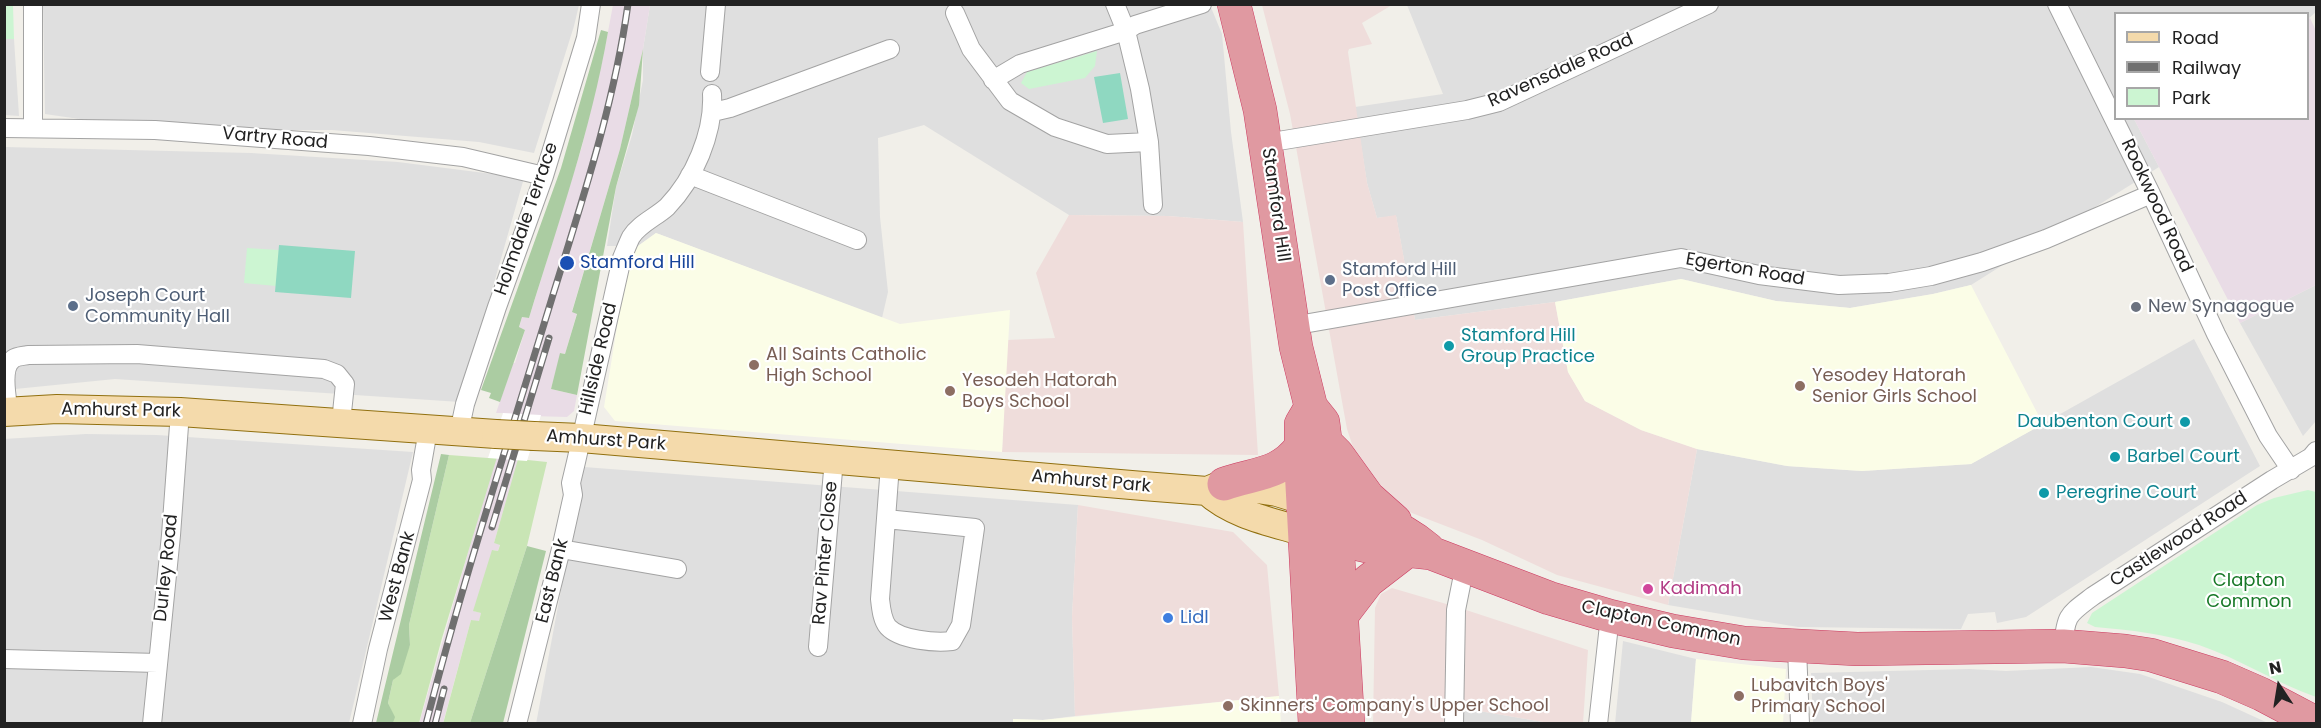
<!DOCTYPE html>
<html>
<head>
<meta charset="utf-8">
<style>
	body { margin:0 }
	#map { position:relative; width:2321px; height:728px; overflow:hidden; background:#f1efe9; font-family:Poppins,sans-serif }
	canvas { display:block }
	.frame { position:absolute; inset:0; border:6px solid #222; pointer-events:none }
	.legend { position:absolute; left:2114px; top:12px; width:195px; height:108px; box-sizing:border-box; background:#fff; border:2px solid #a7a7a7; margin:0; padding:8px 10px; list-style:none; font-size:18px; color:#222 }
	.legend li { display:flex; align-items:center; gap:12px; height:30px }
	.legend b { width:30px; border:2px solid #a7a7a7 }
	.north { position:absolute; left:2249px; top:656px; width:60px; height:60px; -webkit-text-stroke:4px #fff; paint-order:stroke; rotate:348deg; font-size:16px; font-weight:700; line-height:24px; text-align:center; color:#222 }
	.north::after { content:''; display:block; margin:auto; width:21px; height:27px; background:#222; clip-path:polygon(50% 0,100% 100%,50% 72%,0 100%) }
</style>
</head>
<body>
<div id="map">
<canvas width="2321" height="728"></canvas>
<div class="frame"></div>
<ul class="legend">
<li><b style="height:8px;background:#f4daab"></b>Road</li>
<li><b style="height:8px;background:#707070"></b>Railway</li>
<li><b style="height:16px;background:#ccf5d2"></b>Park</li>
</ul>
<div class="north">N</div>
</div>
<script>
const ctx = document.querySelector('canvas').getContext('2d');
ctx.lineJoin = 'round';
function fillPath(path, color) { ctx.fillStyle = color; ctx.fill(path, 'evenodd'); }
function trace(path, color, width, dash) { ctx.strokeStyle = color; ctx.lineWidth = width; ctx.lineCap = dash ? 'butt' : 'round'; ctx.setLineDash(dash || []); ctx.stroke(path); }
function label(font, color, halo, rows, align = 'center') {
  ctx.font = font + ' Poppins,sans-serif'; ctx.lineWidth = 4.5; ctx.setLineDash([]); ctx.textBaseline = 'middle'; ctx.strokeStyle = halo; ctx.fillStyle = color; for (const [text, x, y, turn = 0] of rows) {
    ctx.save(); ctx.translate(x, y); ctx.rotate((+turn || 0) * Math.PI / 180); ctx.textAlign = isNaN(turn) ? turn : align; if (halo) ctx.strokeText(text, 0, 0); ctx.fillText(text, 0, 0); ctx.restore();
  }
}
const residential = new Path2D(`
	M43,5H579L574,26L534,153L479,142L332,130H155L45,114Z
	M650,5H1210L1222,34L1231,132L1243,222L1168,216L1069,215L924,125L878,138L880,217L888,292L882,318L656,233L638,246H607L616,187L632,135L643,80V49Z
	M1407,5H2316V12L2308,19V14H2116V118L2134,119L2159,167L1971,285L1933,294L1850,308L1776,301L1681,279L1555,302L1415,320L1396,216L1377,218L1367,183L1355,107L1443,94Z
	M5,39H14L19,116L5,115Z
	M5,147L251,153L398,162L524,178L460,402L115,379L5,390Z
	M2316,285V421L2303,436L2240,323Z
	M2194,339L2260,466L2026,617L1997,623L1995,612L1968,614L1961,629L1798,627L1668,605L1697,449L1787,466L1862,471L1971,464Z
	M86,434L157,435L413,452L349,723H5L4,439Z
	M584,467L1078,505L1072,617L1075,716L1043,720L1013,719V724H536Z
	M1623,641L1696,659L1691,723L1615,724Z
	M2091,667L2140,674L2222,702L2268,723H1813L1811,673L1969,669L2006,671Z
	M1468,709L1549,723L1463,724L1464,712Z`);
const commercial = new Path2D(`
	M1262,5H1392L1362,23L1372,44L1349,49L1348,52L1367,183L1377,218L1396,215L1415,320L1555,302L1568,372L1585,401L1641,430L1697,449L1668,605L1557,575L1482,540L1404,510L1380,493L1357,459L1347,429L1290,114Z
	M1069,215L1168,216L1243,222L1258,455L1002,452L1007,340L1055,338L1036,273Z
	M1078,505L1233,532L1267,565L1279,696L1075,716L1072,617Z
	M1392,588L1460,608L1588,650L1583,723H1549L1468,709L1451,713V723L1373,724L1375,608L1381,594Z`);
const industrial = new Path2D(`
	M613,5H650L643,49L620,149L572,311L577,313L565,354L561,353L551,389L577,395L574,411L567,417L531,416L494,543L500,544L498,551L493,550L474,611L481,613L479,622L471,620L443,723L419,724L488,482L503,413H496L513,363H515L525,330L519,328L522,317L529,318L582,146L603,58Z
	M2310,18L2316,31V285L2240,323L2134,119L2308,118V19Z`);
const education = new Path2D(`
	M656,233L900,324L1010,310L1002,452L615,421L604,407L627,265L638,246Z
	M1681,279L1776,301L1850,308L1933,294L1971,285L2043,424L1971,464L1862,471L1787,466L1697,449L1641,430L1585,401L1568,372L1555,302Z
	M1696,659L1786,669L1783,723H1691Z
	M1279,696L1281,723L1013,724V719L1043,720Z`);
const grass = new Path2D(`
	M449,455L488,458L497,457L442,638L419,723H393L394,717L388,703L393,680L410,645L409,625Z
	M518,459L547,462L527,546L470,723L443,724L471,620L479,621L481,613L473,611L492,550L498,551L500,545L494,543Z`);
const forest = new Path2D(`
	M601,30L608,32C591,130 558,224 529,318L522,317L519,327L525,330L500,402L489,398L491,393L481,390L561,168Z
	M643,49L639,105L616,187L577,395L551,389L560,353L565,354L577,314L572,312L620,149Z
	M441,454L449,455L409,625L410,645L401,674L393,680L388,703L395,717L393,723H376Z
	M527,546L546,551L503,723H470Z`);
const park = new Path2D(`
	M4,5H13L14,39H5Z
	M1097,51L1095,66L1085,78L1029,89L1021,83L1027,72Z
	M247,248L279,250L276,286L244,283Z
	M2308,490L2316,492V697C2276,683 2240,659 2199,645C2165,634 2130,630 2095,627L2087,623L2092,613L2257,505L2274,498Z`);
const pitch = new Path2D(`
	M1120,73L1128,119L1103,123L1094,77Z
	M279,245L355,251L351,298L275,292Z`);
const pier = new Path2D(`
	M503,413L541,415L527,461L488,458Z`);
const street = new Path2D(`
	M1115,4L1126,31L1135,25L1202,4
	M2057,4L2151,194L2216,334L2268,436L2291,470
	M955,13L971,49L1010,101L1055,127L1107,144L1149,142
	M710,72L716,4
	M993,80L1020,64L1126,31L1140,89L1149,142L1153,205
	M713,112L730,108L890,49
	M33,127V4
	M4,128L155,130L369,146L463,157L544,176
	M1266,143L1467,110L1499,102L1709,4
	M690,175L857,240
	M1292,326L1681,258L1759,275L1839,285L1889,283L1931,276L1982,262L2046,239L2151,194
	M9,412C7,398 0,368 13,359C17,356 24,356 28,355L137,354L324,369L337,374L345,384L341,422
	M459,432L465,404L497,307L544,176L586,38L591,4
	M886,519L975,528L961,625L952,641C935,643 900,640 888,627C882,620 881,608 880,599L890,465
	M561,549L677,569
	M2063,646C2066,614 2068,615 2093,596L2272,480L2311,457L2316,451
	M818,647L834,459
	M1797,648L1800,724
	M4,659L158,663
	M152,724L171,535L180,412
	M362,724L378,649L422,480L421,470L428,430
	M517,724L561,549L573,495L571,483L576,462L622,258C625,251 628,243 631,237C639,224 656,217 667,207C694,179 714,133 712,94
	M1454,724L1456,610L1465,565
	M1598,724L1610,616`);
const primary = new Path2D(`
	M4,412L57,409L180,412L496,434
	M534,436L581,438L1143,486L1207,491L1224,484L1277,492L1303,500
	M1207,491C1233,515 1272,522 1305,532`);
const highway = new Path2D(`
	M1234,4L1260,110L1296,347L1311,407L1323,422L1337,539L1348,724
	M1311,407L1301,424V467L1315,724
	M1325,442L1337,454L1368,497L1395,521
	M1224,484C1254,473 1279,476 1300,448
	M1314,502C1354,510 1397,522 1428,549
	M1305,532L1366,546L1431,553L1549,598L1610,616L1673,631L1744,643L1857,649L2063,646L2125,651L2151,655L2222,677L2261,694L2316,723
	M1342,615L1368,581L1407,551`);
const rail = new Path2D(`
	M492,527L549,338
	M426,724C463,580 509,439 552,298C582,201 614,105 628,4
	M435,724L444,689`);
const primaryBridge = new Path2D(`
	M496,434L534,436`);
const markers = [
	[567,263,8,"#1a4fb4"],
	[1330,280,6,"#5c6f8a"],
	[73,306,6,"#5c6f8a"],
	[2136,307,6,"#6b7280"],
	[1449,346,6,"#0f9aa8"],
	[754,365,6,"#8d6e63"],
	[1800,386,6,"#8d6e63"],
	[950,391,6,"#8d6e63"],
	[2185,422,6,"#0f9aa8"],
	[2115,457,6,"#0f9aa8"],
	[2044,493,6,"#0f9aa8"],
	[1648,589,6,"#d1479c"],
	[1168,618,6,"#3f7fe0"],
	[1739,696,6,"#8d6e63"],
	[1228,706,6,"#8d6e63"]
];
const streetNames = [
	["Ravensdale Road",1561,71,-24],
	["Vartry Road",275,139,5],
	["Stamford Hill",1275,205,82],
	["Rookwood Road",2156,206,65],
	["Holmdale Terrace",527,219,-71],
	["Egerton Road",1745,270,10],
	["Hillside Road",599,359,-77],
	["Amhurst Park",121,411,1],
	["Amhurst Park",606,441,4],
	["Amhurst Park",1091,482,5],
	["Castlewood Road",2179,540,-33],
	["Rav Pinter Close",826,553,-85],
	["Durley Road",167,568,-84],
	["West Bank",398,577,-75],
	["East Bank",553,581,-76],
	["Clapton Common",1661,624,12]
];
const transitNames = [
	["Stamford Hill",580,263]
];
const serviceNames = [
	["Stamford Hill",1342,270],
	["Post Office",1342,291],
	["Joseph Court",85,296],
	["Community Hall",85,317]
];
const worshipNames = [
	["New Synagogue",2148,307]
];
const cultureNames = [
	["Stamford Hill",1461,336],
	["Group Practice",1461,357],
	["Daubenton Court",2173,422,"right"],
	["Barbel Court",2127,457],
	["Peregrine Court",2056,493]
];
const educationNames = [
	["All Saints Catholic",766,355],
	["High School",766,376],
	["Yesodey Hatorah",1812,376],
	["Senior Girls School",1812,397],
	["Yesodeh Hatorah",962,381],
	["Boys School",962,402],
	["Lubavitch Boys'",1751,686],
	["Primary School",1751,707],
	["Skinners' Company's Upper School",1240,706]
];
const parkNames = [
	["Clapton",2249,581],
	["Common",2249,602]
];
const hotelNames = [
	["Kadimah",1660,589]
];
const shopNames = [
	["Lidl",1180,618]
];
fillPath(residential, '#dfdfdf');
fillPath(commercial, '#efdddb');
fillPath(industrial, '#e9dce6');
fillPath(education, '#fbfde7');
fillPath(grass, '#c9e5b5');
fillPath(forest, '#abcca2');
fillPath(park, '#ccf5d2');
fillPath(pitch, '#8fd8c1');
fillPath(pier, '#fff');
trace(street, '#a3a3a3', 20);
trace(primary, '#91700f', 30);
trace(highway, '#cc3a60', 34);
trace(street, '#fff', 18);
trace(primary, '#f4daab', 28);
trace(highway, '#e099a1', 33);
trace(rail, '#707070', 7);
trace(rail, '#fff', 4.5, [14]);
trace(primaryBridge, '#91700f', 30, []);
trace(primaryBridge, '#f4daab', 28);
for (const [x, y, r, color] of markers) { const dot = new Path2D(); dot.arc(x, y, r, 0, 2 * Math.PI); ctx.fillStyle = color; ctx.fill(dot); trace(dot, '#fff', 2); }
label('18px', '#222', '#fff', streetNames);
label('18px', '#164399', '#fff', transitNames, 'left');
label('18px', '#4e5e75', '#fff', serviceNames, 'left');
label('18px', '#5b616d', '#fff', worshipNames, 'left');
label('18px', '#0d838f', '#fff', cultureNames, 'left');
label('18px', '#785e54', '#fff', educationNames, 'left');
label('18px', '#177827', '#fff', parkNames);
label('18px', '#b23c85', '#fff', hotelNames, 'left');
label('18px', '#366cbe', '#fff', shopNames, 'left');
</script>
</body>
</html>
